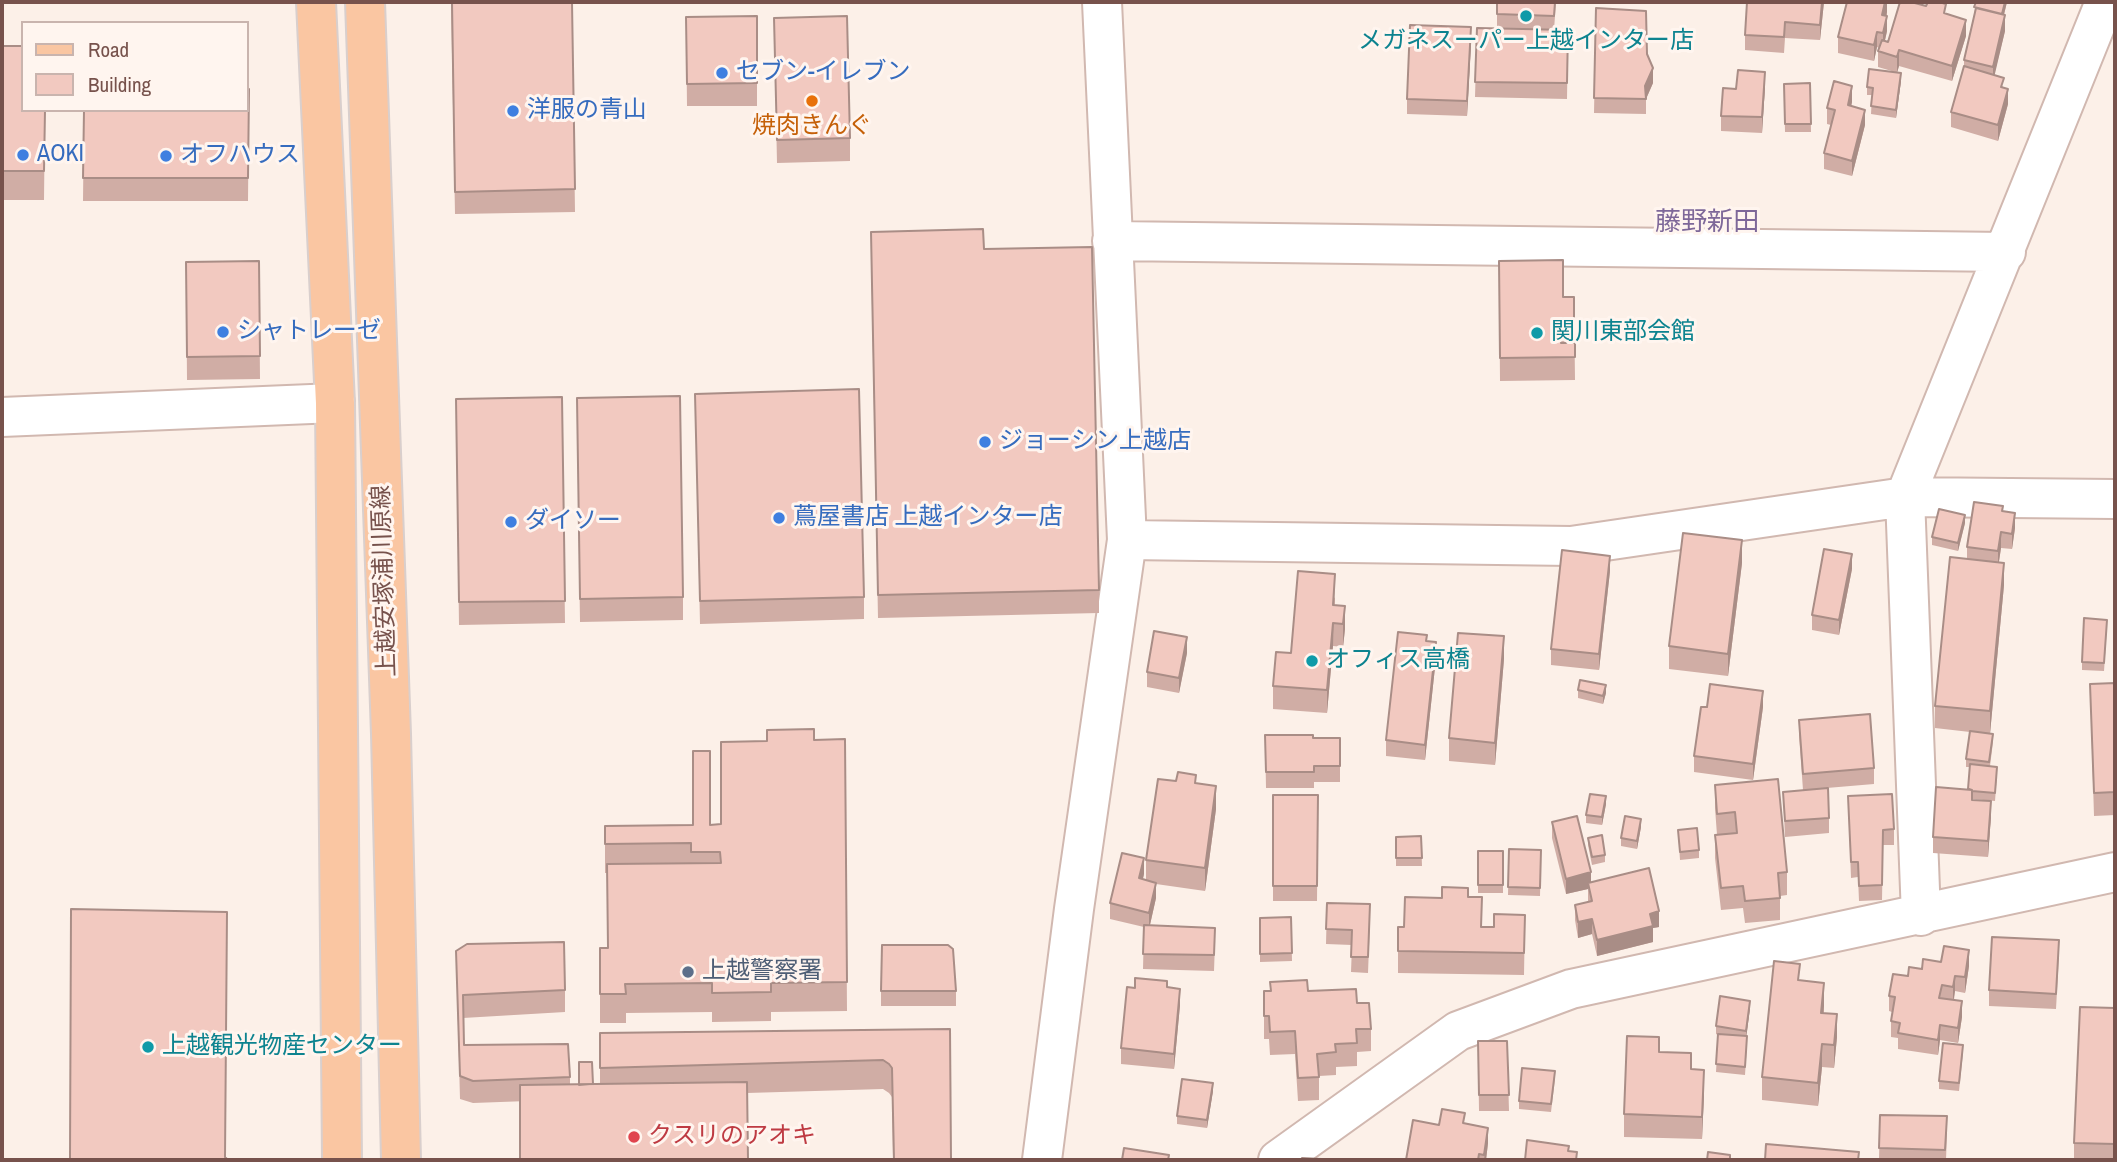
<!DOCTYPE html>
<html>
<head>
<meta charset="utf-8">
<style>
	body { margin:0 }
	#map { position:relative; width:2117px; height:1162px; overflow:hidden; background:#fcf0e8; font-family:"Archivo Narrow",sans-serif }
	canvas { display:block }
	.frame { position:absolute; inset:0; border:4px solid #77524c; pointer-events:none }
	.legend { position:absolute; left:21px; top:21px; width:228px; height:91px; box-sizing:border-box; background:#fff5ef; border:2px solid #c9b4ae; margin:0; padding:9px 12px; list-style:none; font-size:21px; color:#77524c }
	.legend li { display:flex; align-items:center; gap:14px; height:35px }
	.legend b { width:35px; border:2px solid #c9b4ae }
</style>
</head>
<body>
<div id="map">
<canvas width="2117" height="1162"></canvas>
<div class="frame"></div>
<ul class="legend">
<li><b style="height:9px;background:#fac6a2"></b>Road</li>
<li><b style="height:19px;background:#f2c9c0"></b>Building</li>
</ul>
</div>
<script>
const ctx = document.querySelector('canvas').getContext('2d');
ctx.lineJoin = 'round';
function trace(path, color, width, dash) { ctx.strokeStyle = color; ctx.lineWidth = width; ctx.lineCap = dash ? 'butt' : 'round'; ctx.setLineDash(dash || []); ctx.stroke(path); }
function fillPath(path, color) { ctx.fillStyle = color; ctx.fill(path, 'evenodd'); }
function label(font, color, halo, rows, align = 'center') {
  ctx.font = font + ' "Archivo Narrow","Noto Sans JP",sans-serif'; ctx.lineWidth = 6; ctx.setLineDash([]); ctx.textBaseline = 'middle'; ctx.strokeStyle = halo; ctx.fillStyle = color; for (const [text, x, y, turn = 0] of rows) {
    ctx.save(); ctx.translate(x, y); ctx.rotate((+turn || 0) * Math.PI / 180); ctx.textAlign = isNaN(turn) ? turn : align; if (halo) ctx.strokeText(text, 0, 0); ctx.fillText(text, 0, 0); ctx.restore();
  }
}
const minor = new Path2D(`
	M1112,241L2006,252
	M2,417L335,403
	M1127,540L1571,546L1905,497L2115,499
	M1921,916L1905,497L2105,2
	M1042,1160L1074,909L1127,540L1102,2
	M1278,1160L1458,1031L1571,989L2115,872`);
const major = new Path2D(`
	M316,2L335,403L342,1160
	M365,2L391,734L401,1160`);
const wall = new Path2D(`
	M451,2H572L575,212L455,214Z
	M1497,2H1556L1554,30H1568L1567,99L1475,97L1477,28L1497,29Z
	M1824,2L1820,40L1785,38L1784,53L1745,50V35Z
	M1887,2V31L1885,41L1888,42L1946,14L1966,36L1952,81L1899,66L1897,72L1901,81L1896,118L1871,114L1872,95H1867V87L1895,72L1878,67V51L1879,48L1877,47L1874,61L1838,53V37Z
	M1976,2H2007L2004,15L2005,31L1994,75L2004,88L2008,104L1998,141L1951,127V112L1964,67V60L1974,15Z
	M1596,8L1647,54L1653,83L1646,99V114L1594,113Z
	M757,16V106H687L686,17Z
	M774,18L850,138V161L777,163Z
	M1471,43L1467,116L1407,114V99Z
	M2,46L45,110L44,200H2Z
	M1810,83L1811,132H1785L1784,84Z
	M1765,87L1762,133L1721,131V116L1736,89Z
	M249,89L248,201H83L84,110Z
	M1852,102L1851,106L1865,125L1852,176L1824,169V153L1831,125L1827,124V108Z
	M984,249L1099,590V613L878,618L871,255Z
	M259,261L260,379L187,380L186,262Z
	M1499,261L1563,297H1574L1575,380L1500,381Z
	M695,394L864,597V619L700,624Z
	M562,397L565,623L459,625L456,399Z
	M577,421L683,597V620L580,622Z
	M2003,512L2015,528L2012,549L2001,548L1999,562L2004,585L1990,733L1993,742L1990,766L1997,775L1995,801L1972,799L1991,816L1988,857L1933,853V837L1968,789L1970,767H1966V759L1970,732L1935,728V706L1967,559V547Z
	M1965,523L1958,551L1932,545V537Z
	M1742,563L1728,676L1669,669V646Z
	M1852,569L1839,635L1812,630V615Z
	M1610,571L1599,670L1551,665V649Z
	M1335,597V605L1345,606V629L1343,647L1333,646L1327,713L1273,709V686Z
	M2107,627L2104,671L2082,670V662Z
	M1427,641L1436,658L1425,760L1386,756V740Z
	M1187,653L1179,693L1147,687V672Z
	M1504,659L1495,765L1449,761V738Z
	M2115,683V815L2094,816L2090,684Z
	M1578,690L1606,693L1603,704L1578,698Z
	M1707,707H1763L1753,780L1694,772V756Z
	M1799,720L1874,768V784L1803,790L1799,735Z
	M1265,735L1313,738H1340V782H1314V788H1266Z
	M845,739L847,1011L771,1012V1021L712,1022V1012L626,1013V1023H600V948H608L607,873H605V826L721,824L767,741Z
	M1176,781L1196,783L1216,809L1205,891L1156,884V898L1150,925L1215,943L1214,971L1143,969L1144,927L1110,919V903L1144,874L1143,879L1146,880V860Z
	M1715,785L1787,872V895L1780,896V920L1745,923L1743,908L1721,910L1715,858V835H1717L1715,808Z
	M1783,792L1829,818V833L1785,837Z
	M1273,795H1318L1317,901H1273Z
	M1848,796L1894,829V845H1883L1882,900L1859,901L1858,877L1851,878Z
	M1606,804L1602,825L1586,823V815Z
	M1552,822L1591,882L1659,927L1653,928V942L1597,956L1592,934L1578,938L1575,920V905L1588,902V889L1566,894L1552,838Z
	M1641,827L1637,849L1621,846V838Z
	M1678,830L1699,850V858L1680,860Z
	M1421,836L1422,866H1396V837Z
	M1588,838L1605,855V862L1592,865L1588,845Z
	M1509,849L1541,850L1540,896L1508,895Z
	M1478,851H1503V893H1478Z
	M1468,897L1481,927H1494L1525,915L1524,975L1398,973V927H1404L1442,898Z
	M1327,903L1370,920L1368,973L1351,972L1352,945L1326,944Z
	M1291,917L1292,961L1260,962V918Z
	M456,951L565,990V1012L463,1018L464,1045L570,1077V1085L600,1084V1033L950,1029L951,1160H893L892,1097L889,1093L883,1089L747,1093L473,1103L460,1099Z
	M2059,955L2056,1009L1989,1006V990Z
	M1969,966L1965,993L1955,991L1954,1000L1962,1017L1958,1043L1940,1040L1938,1055L1898,1049V1038L1891,1037V1021L1892,1012L1889,1011V996L1908,976L1922,969Z
	M1800,980L1824,1006V1013L1837,1037L1834,1068L1822,1067L1818,1106L1762,1100V1077Z
	M1135,988H1167L1180,1005L1174,1069L1121,1064V1048Z
	M881,991H956V1006H881Z
	M1264,991H1308L1357,1003L1371,1029V1051L1357,1052V1066L1336,1067V1075L1319,1076V1100L1298,1101L1295,1054L1270,1055L1269,1039H1264Z
	M1750,1008L1746,1036L1747,1044L1745,1075L1716,1072L1718,1035L1716,1034V1026Z
	M2115,1008V1160H2074V1143Z
	M1478,1041H1507L1509,1111H1479Z
	M1659,1052L1691,1070L1704,1093L1702,1139L1624,1137V1114Z
	M1963,1053L1959,1091L1939,1089V1081Z
	M1555,1079L1551,1112L1519,1109V1101Z
	M1213,1091L1207,1128L1177,1124V1116Z
	M1880,1115L1947,1132L1946,1160H1879Z
	M1465,1123L1488,1143L1486,1160H1406L1439,1125Z`);
const shadedWall = new Path2D(`
	M1822,2H1824L1820,40V25Z
	M1885,2H1887V12L1882,31V15Z
	M2005,2H2007L2002,22V15Z
	M2005,15V31L1993,82V67Z
	M1887,16V31L1883,48V33Z
	M1966,20V36L1952,81V66Z
	M1471,27V43L1467,116V101Z
	M1877,32V47L1874,61V45Z
	M1899,50V66L1897,73V57Z
	M1653,68V83L1646,99L1645,86Z
	M1765,72V87L1762,133V117Z
	M1901,73V81L1896,118V110Z
	M1852,86V102L1848,121V105Z
	M2008,89V104L1998,141V125Z
	M1865,110V125L1852,176V161Z
	M2015,513V528L2012,549V534Z
	M1965,515V523L1958,551V543Z
	M2001,532V548L1998,567V551Z
	M1742,540V563L1728,676V654Z
	M1852,554V569L1839,635V620Z
	M1610,556V571L1599,670V654Z
	M2004,563V585L1990,734V711Z
	M1335,574L1333,646L1327,713V690Z
	M1345,606V629L1343,647V624Z
	M1504,636V659L1495,765V743Z
	M1187,637V653L1179,693V678Z
	M1436,642V658L1425,760V745Z
	M1606,685V693L1603,704V696Z
	M1763,691V707L1753,780V764Z
	M1216,786V809L1205,891V868Z
	M1606,796V804L1602,825V817Z
	M1991,801V816L1988,857V841Z
	M1641,819V827L1637,849V841Z
	M1144,858V874L1139,894V878Z
	M1591,872V888L1588,883V889L1566,894V879Z
	M1156,883V898L1149,929V913Z
	M1659,911V927L1653,928V942L1597,956V940L1650,914Z
	M1592,919V934L1578,938V922Z
	M1969,950V966L1965,993V977Z
	M1955,976V991L1953,1003V987Z
	M1824,983V1006L1821,1035V1013Z
	M1180,989V1005L1174,1069V1054Z
	M1750,1001V1008L1746,1039V1031Z
	M1962,1001V1017L1958,1043V1028Z
	M1837,1014V1037L1834,1068V1045Z
	M1940,1025V1040L1938,1055V1040Z
	M1822,1044V1067L1818,1106V1083Z
	M1704,1070V1093L1702,1139V1117Z
	M1213,1083V1091L1207,1128V1120Z
	M1488,1128V1143L1486,1160H1484Z`);
const building = new Path2D(`
	M452,2H572L575,189L455,192Z
	M1497,2H1555L1554,16L1497,14Z
	M1747,2H1822L1820,25L1785,22L1784,37L1745,35Z
	M1847,2H1885L1882,15L1887,16L1883,33L1877,32L1874,45L1838,37Z
	M1900,2H1911L1926,6L1928,2H1939L1946,4L1944,13L1966,20L1952,66L1899,50L1897,57L1878,51L1882,40L1888,42Z
	M1976,2H2005L2002,14L1974,7Z
	M1596,8L1646,11L1647,54L1653,68L1645,86L1646,99L1594,98Z
	M1976,8L2005,15L1993,67L1964,60Z
	M757,16V83L687,84L686,17Z
	M847,16L850,138L777,140L774,18Z
	M1410,25L1471,27L1467,101L1407,99Z
	M1477,28L1568,30L1567,83L1475,82Z
	M2,46H23V110H45L44,171H2Z
	M1964,66L2004,78L2001,87L2008,89L1998,125L1951,112Z
	M1869,69L1901,73L1896,110L1871,106L1873,88L1867,87Z
	M1738,70L1765,72L1762,117L1721,116L1723,88L1736,89Z
	M1834,81L1852,86L1848,105L1865,110L1852,161L1824,153L1835,110L1827,108Z
	M1810,83L1811,124H1785L1784,84Z
	M247,89H249L248,178H83L84,110H247Z
	M983,229L984,249L1092,247L1099,590L878,595L871,232Z
	M1563,260V297H1574V323L1561,324V343H1575V357L1500,358L1499,261Z
	M259,261L260,356L187,357L186,262Z
	M859,389L864,597L700,601L695,394Z
	M680,396L683,597L580,599L577,398Z
	M562,397L565,601L459,602L456,399Z
	M1974,502L2003,506L2002,511L2015,513L2012,534L2001,532L1998,551L1967,547Z
	M1939,509L1965,515L1958,543L1932,537Z
	M1683,533L1742,540L1728,654L1669,646Z
	M1824,549L1852,554L1839,620L1812,615Z
	M1562,550L1610,556L1599,654L1551,649Z
	M1950,557L2004,563L1990,711L1935,706Z
	M1298,571L1335,574L1333,605L1345,606L1343,624L1333,623L1327,690L1273,686L1276,652L1291,653Z
	M2084,618L2107,620L2104,663L2082,662Z
	M1154,631L1187,637L1179,678L1147,672Z
	M1398,632L1427,635L1426,641L1436,642L1425,745L1386,740Z
	M1458,633L1504,636L1495,743L1449,738Z
	M1580,680L1606,685L1603,696L1578,690Z
	M2115,683V792L2094,793L2090,684Z
	M1710,684L1763,691L1753,764L1694,756L1701,707H1707Z
	M1870,714L1874,768L1803,774L1799,720Z
	M814,729V740L845,739L847,982L771,983V992L712,993V983L625,984L626,994H600V948H608L607,864L721,863L720,852H691V843L605,844V826L693,825V751H710V825L721,824V742L767,741V730Z
	M1970,731L1993,734L1989,762L1966,759Z
	M1265,735H1313V738H1340V766H1314V772H1266Z
	M1970,764L1997,767L1995,793L1972,791V790L1968,789Z
	M1178,772L1196,775L1195,783L1216,786L1205,868L1146,860L1158,779L1176,781Z
	M1778,779L1787,872L1778,873L1780,898L1745,901L1743,886L1721,888L1715,835L1737,833L1735,812L1717,814L1715,785Z
	M1936,787L1972,790V800L1991,801L1988,841L1933,837Z
	M1828,788L1829,818L1785,821L1783,792Z
	M1590,794L1606,796L1602,817L1586,815Z
	M1892,794L1894,829L1883,830L1882,885L1859,886L1858,862H1851L1848,796Z
	M1273,795H1318L1317,886H1273Z
	M1577,816L1591,872L1566,879L1552,822Z
	M1625,816L1641,819L1637,841L1621,838Z
	M1697,828L1699,850L1680,852L1678,830Z
	M1602,835L1605,855L1592,857L1588,838Z
	M1421,836L1422,858H1396V837Z
	M1509,849L1541,850L1540,888L1508,887Z
	M1478,851H1503V885H1478Z
	M1122,853L1144,858L1139,878L1156,883L1149,913L1110,903Z
	M1649,868L1659,911L1650,914L1653,926L1597,940L1592,919L1578,922L1575,905L1592,901L1588,883Z
	M1442,887L1468,888V897H1482L1481,927H1494V914L1525,915L1524,953L1398,951V927H1404L1405,897L1442,898Z
	M1327,903L1370,904L1368,957H1351L1352,930L1326,929Z
	M71,909L227,912L225,1157L228,1160H70Z
	M1291,917L1292,953L1260,954V918Z
	M1144,925L1215,928L1214,955L1143,954Z
	M1992,937L2059,940L2056,994L1989,990Z
	M564,942L565,990L463,995L464,1045L568,1044L570,1077L473,1081L460,1076L456,951L467,944Z
	M882,945H948L953,949L956,991H881Z
	M1944,946L1969,950L1965,977L1955,976L1953,987L1942,985L1939,998L1962,1001L1958,1028L1940,1025L1938,1040L1898,1033L1900,1023L1891,1021L1895,997L1889,996L1893,974L1908,976L1909,967L1922,969L1923,959L1941,962Z
	M1774,961L1800,964L1798,980L1824,983L1821,1013L1837,1014L1834,1045L1822,1044L1818,1083L1762,1077Z
	M1135,978L1167,981V987L1180,989L1174,1054L1121,1048L1127,987L1135,988Z
	M1307,980L1308,991L1356,989L1357,1003H1369L1371,1029H1356L1357,1043L1335,1044L1336,1052L1317,1054L1319,1077L1298,1078L1295,1031L1270,1032L1269,1016H1264V991H1271L1270,982Z
	M1720,996L1750,1001L1746,1031L1716,1026Z
	M2080,1007L2115,1008V1144L2074,1143Z
	M950,1029L951,1160H894L892,1068L889,1064L883,1060L600,1068V1033Z
	M1718,1034L1747,1036L1745,1067L1716,1064Z
	M1627,1036L1659,1037V1052L1691,1053V1069L1704,1070L1702,1117L1624,1114Z
	M1478,1041H1507L1509,1095H1479Z
	M1943,1043L1963,1045L1959,1083L1939,1081Z
	M579,1062H592L593,1084L579,1085Z
	M1522,1068L1555,1071L1551,1104L1519,1101Z
	M1182,1079L1213,1083L1207,1120L1177,1116Z
	M747,1082L748,1160H520V1085Z
	M1442,1109L1465,1113L1463,1123L1488,1128L1484,1155L1479,1154L1478,1160H1406L1413,1120L1439,1125Z
	M1880,1115L1947,1116L1945,1150L1879,1148Z
	M1527,1140L1569,1146L1568,1151L1577,1152L1576,1160H1525Z
	M1766,1144L1859,1152L1858,1160H1765Z
	M1124,1148L1169,1155L1168,1160H1122Z
	M1708,1152L1730,1155V1160H1707Z
	M1302,1158L1321,1159V1160H1302Z`);
const markers = [
	[1526,16,7,"#0f9aa8"],
	[722,73,7,"#3f7fe0"],
	[812,101,7,"#e8710a"],
	[513,111,7,"#3f7fe0"],
	[23,155,7,"#3f7fe0"],
	[166,156,7,"#3f7fe0"],
	[223,332,7,"#3f7fe0"],
	[1537,333,7,"#0f9aa8"],
	[985,442,7,"#3f7fe0"],
	[779,518,7,"#3f7fe0"],
	[511,522,7,"#3f7fe0"],
	[1312,661,7,"#0f9aa8"],
	[688,972,7,"#5c6f8a"],
	[148,1047,7,"#0f9aa8"],
	[634,1137,7,"#e0444e"]
];
const cultureNames = [
	["メガネスーパー上越インター店",1526,42,"center"],
	["関川東部会館",1551,333],
	["オフィス高橋",1326,661],
	["上越観光物産センター",162,1047]
];
const shopNames = [
	["セブン-イレブン",736,73],
	["洋服の青山",527,111],
	["AOKI",37,155],
	["オフハウス",180,156],
	["シャトレーゼ",237,332],
	["ジョーシン上越店",999,442],
	["蔦屋書店 上越インター店",793,518],
	["ダイソー",525,522]
];
const foodNames = [
	["焼肉きんぐ",812,127]
];
const streetNames = [
	["上越安塚浦川原線",385,581,-92]
];
const serviceNames = [
	["上越警察署",702,972]
];
const healthNames = [
	["クスリのアオキ",648,1137]
];
const neighbourhoodNames = [
	["藤野新田",1707,223]
];
trace(minor, '#d1b8b0', 42);
trace(major, '#d9cfcd', 42);
trace(minor, '#fff', 38);
trace(major, '#fac6a2', 38);
fillPath(wall, '#d0ada5');
fillPath(shadedWall, '#a98d86');
fillPath(building, '#f2c9c0');
trace(building, '#a98d86', 2);
for (const [x, y, r, color] of markers) { const dot = new Path2D(); dot.arc(x, y, r, 0, 2 * Math.PI); ctx.fillStyle = color; ctx.fill(dot); trace(dot, '#fff5ef', 2.5); }
label('24px', '#0d838f', '#fff5ef', cultureNames, 'left');
label('24px', '#366cbe', '#fff5ef', shopNames, 'left');
label('24px', '#c56008', '#fff5ef', foodNames);
label('24px', '#77524c', '#fff5ef', streetNames);
label('24px', '#4e5e75', '#fff5ef', serviceNames, 'left');
label('24px', '#be3a42', '#fff5ef', healthNames, 'left');
label('26px', '#7e6899', '#fff5ef', neighbourhoodNames);
</script>
</body>
</html>
